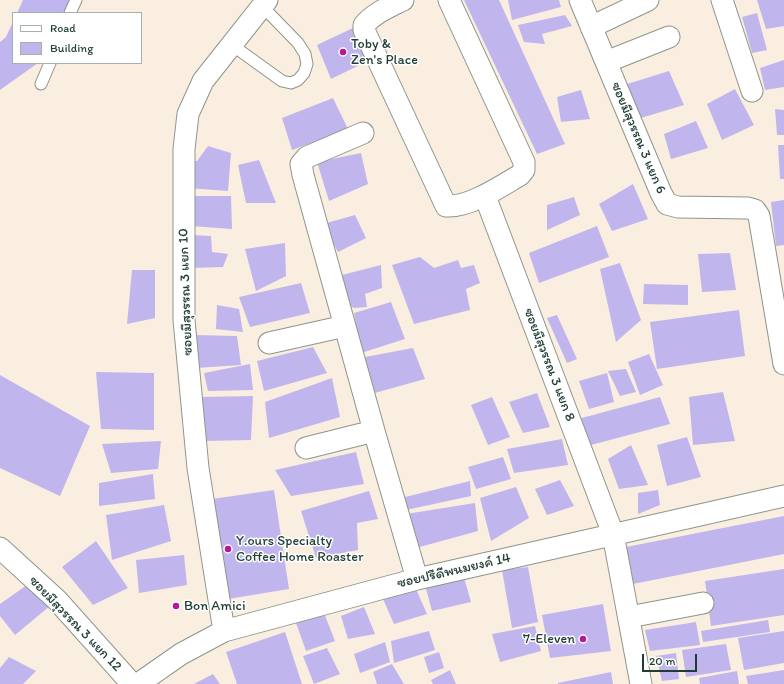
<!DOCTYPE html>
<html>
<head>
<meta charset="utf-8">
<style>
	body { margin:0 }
	#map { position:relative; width:784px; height:684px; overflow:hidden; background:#faeee0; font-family:Itim,sans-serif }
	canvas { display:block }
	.legend { position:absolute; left:12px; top:12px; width:130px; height:52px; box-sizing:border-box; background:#fff; border:1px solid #a5b1ae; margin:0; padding:5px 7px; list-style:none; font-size:12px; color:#1f3d34 }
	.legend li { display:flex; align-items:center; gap:8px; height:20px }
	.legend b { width:20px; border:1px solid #a5b1ae }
	.scale { position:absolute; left:642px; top:654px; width:55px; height:18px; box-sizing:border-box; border:2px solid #1f3d34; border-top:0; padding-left:5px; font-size:12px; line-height:14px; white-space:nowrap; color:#1f3d34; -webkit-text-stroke:3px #fff; paint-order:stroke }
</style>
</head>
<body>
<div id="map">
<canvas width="784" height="684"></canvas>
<ul class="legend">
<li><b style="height:5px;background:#fff"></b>Road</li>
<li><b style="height:11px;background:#c0b6ed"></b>Building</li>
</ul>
<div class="scale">20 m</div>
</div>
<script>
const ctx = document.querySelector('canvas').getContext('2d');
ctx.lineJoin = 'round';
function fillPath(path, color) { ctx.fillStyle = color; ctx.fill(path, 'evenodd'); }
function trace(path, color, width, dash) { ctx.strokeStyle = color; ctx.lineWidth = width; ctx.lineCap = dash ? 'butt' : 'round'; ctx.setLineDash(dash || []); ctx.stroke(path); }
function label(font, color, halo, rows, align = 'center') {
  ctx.font = font + ' Itim,"Playpen Sans Thai",sans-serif'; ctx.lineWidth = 3; ctx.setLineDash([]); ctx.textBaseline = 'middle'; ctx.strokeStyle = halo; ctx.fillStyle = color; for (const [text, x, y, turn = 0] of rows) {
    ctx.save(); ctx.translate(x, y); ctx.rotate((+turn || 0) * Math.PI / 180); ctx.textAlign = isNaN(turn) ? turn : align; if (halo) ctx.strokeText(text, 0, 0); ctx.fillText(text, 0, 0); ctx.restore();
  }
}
const building = new Path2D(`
	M23,0H70L64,13H17Z
	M464,0H499L565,144L537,154Z
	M508,0H559L561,7L512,20Z
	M757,0H784V26L766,29Z
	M757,13L767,50L752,53L742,17Z
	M565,15L572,26L542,34L545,44L524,42L518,25Z
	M13,22V63H38L0,90V42L6,37Z
	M355,27L370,60L331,79L317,45Z
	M784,60V87L765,90L760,68Z
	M669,71L684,105L641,118L624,85Z
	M735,89L754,125L722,140L707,104Z
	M581,90L590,119L561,122L557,97Z
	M333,98L348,129L292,150L282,118Z
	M775,109L784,110V135H777Z
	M696,121L708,148L671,159L664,134Z
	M778,145H784V179H780Z
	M208,146L231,153L228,191L187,188L189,162L197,161Z
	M361,153L368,184L329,201L317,162Z
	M259,160L276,203H246L238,165Z
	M633,184L648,219L612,231L599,204Z
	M190,196H231L232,229L191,226Z
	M574,197L580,215L547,230V205Z
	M784,200V245L776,246L771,202Z
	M355,215L366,238L338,252L323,224Z
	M597,226L609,257L539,283L529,253Z
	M193,235L211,236L212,252L228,254L223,267L189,268Z
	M285,243L286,276L256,291L245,249Z
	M730,253L736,290L702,292L698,254Z
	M420,257L434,268L458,260L461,268L474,265L480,283L466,289L470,310L414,324L392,265Z
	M620,263L641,320L616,342L600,269Z
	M381,265L382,288L365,294L367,307L354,308L345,303L342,275Z
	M132,270H155V318L127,324Z
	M301,283L310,313L250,327L239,297Z
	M644,284L688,285V305L643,304Z
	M391,302L405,339L361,353L354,313Z
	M217,305L239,309L243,332L216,329Z
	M739,310L745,356L657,369L650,322Z
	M557,315L577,359L567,363L547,318Z
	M194,335L237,336L241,365L196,368Z
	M313,347L327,373L264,391L257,361Z
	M413,348L425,379L371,394L365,357Z
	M649,354L663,385L640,395L628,362Z
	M250,364L253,390L208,391L204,373Z
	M626,369L636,392L620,396L608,371Z
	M96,372L154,373V430L101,429Z
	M607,373L614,402L589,409L579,381Z
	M0,375L90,426L60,496L0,468Z
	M332,378L340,417L269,438L265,402Z
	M723,392L735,441L693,445L689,397Z
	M537,393L550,427L523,433L509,402Z
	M253,396L251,440L205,441L201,397Z
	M492,397L510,437L488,445L471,405Z
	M660,397L670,424L591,445L578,419Z
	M687,437L701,477L667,486L657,445Z
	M562,439L568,465L514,473L507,449Z
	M161,441L158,469L111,473L102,444Z
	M631,445L648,485L619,489L608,459Z
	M356,452L364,484L291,496L275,470Z
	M503,457L511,479L476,489L468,467Z
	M153,474L155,499L99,506V483Z
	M560,480L574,506L547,515L535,489Z
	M470,481L471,496L406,510L401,498Z
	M516,487L529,518L491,541L480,498Z
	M274,490L289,589L228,599L212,499Z
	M658,490L660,505L638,514V493Z
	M369,491L378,519L357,523L358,550L316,558L301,511Z
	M475,503L478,531L416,548L406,514Z
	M164,505L171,541L112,560L106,515Z
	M784,516V554L633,584L626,547Z
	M96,541L128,588L93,605L62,567Z
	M184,555L187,585L139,593L136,560Z
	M528,567L538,622L512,628L502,570Z
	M784,569V615L711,626L705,581Z
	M463,574L471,602L432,611L425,585Z
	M27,585L57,600L15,635L0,616V604Z
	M416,589L427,614L394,624L383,599Z
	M603,604L611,651L550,658L542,615Z
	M364,607L375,634L348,639L341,616Z
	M324,613L335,641L306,651L296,623Z
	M768,620L770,632L703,642L701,631Z
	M696,622L700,645L650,651L645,630Z
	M535,626L541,651L500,662L492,634Z
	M429,631L435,650L394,663L391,641Z
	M784,631V663L744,670L738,638Z
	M285,632L302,684H237L226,652Z
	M385,642L390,662L360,673L354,654Z
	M726,644L731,670L686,677L682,650Z
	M327,648L340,674L314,684L303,656Z
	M439,652L444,668L429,673L424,657Z
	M676,653L679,679L662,681L656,656Z
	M9,657L36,671L23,684H0V668Z
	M392,664L404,684H377L373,672Z
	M450,670L456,684H433L431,680Z
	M784,670V684H748L746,676Z
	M737,671L739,684H700L699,678Z
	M611,672L613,684H558V683Z
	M213,674L220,684H194Z`);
const service = new Path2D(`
	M70,13L76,0
	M232,45L282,81L291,83L298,80L304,73L307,64L305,54L298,43L262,6
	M41,84L50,63`);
const minor = new Path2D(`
	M403,0C389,7 374,13 364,25V30L446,206C469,208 501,186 520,175L524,170V162L449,0
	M580,0L661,193L667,204L678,207L748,208L755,210L759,216L784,364
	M722,0L752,91
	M591,27L648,0
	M606,62L669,37
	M363,133L307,157L301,164L303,175L374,431L417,579
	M485,196L613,534L641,684
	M269,343L345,326
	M306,448L374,431
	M0,548L57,600L132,684
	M629,617L703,603
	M224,631L198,468L184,320V149L188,114L203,81L267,0
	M138,684L181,654L224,631L417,579L784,496`);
const markers = [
	[343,52,4,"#b5179e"],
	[228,549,4,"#b5179e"],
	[176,606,4,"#b5179e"],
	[583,639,4,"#b5179e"]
];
const poiNames = [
	["Toby &",351,44],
	["Zen's Place",351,60],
	["Y.ours Specialty",236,541],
	["Coffee Home Roaster",236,557],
	["Bon Amici",184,606],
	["7-Eleven",575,639,"right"]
];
const streetNames = [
	["ซอยมีสุวรรณ 3 แยก 6",638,138,67],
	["ซอยมีสุวรรณ 3 แยก 10",186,292,-92],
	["ซอยมีสุวรรณ 3 แยก 8",549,365,69],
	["ซอยปรีดีพนมยงค์ 14",454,571,-13],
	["ซอยมีสุวรรณ 3 แยก 12",75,624,46]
];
fillPath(building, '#c0b6ed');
trace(service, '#8c968a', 13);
trace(minor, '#8c968a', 23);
trace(service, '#fff', 11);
trace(minor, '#fff', 21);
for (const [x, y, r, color] of markers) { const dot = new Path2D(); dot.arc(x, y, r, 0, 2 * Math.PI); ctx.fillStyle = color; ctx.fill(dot); trace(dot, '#fff', 1.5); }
label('14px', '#1f3d34', '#fff', poiNames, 'left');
label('14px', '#1f3d34', '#fff', streetNames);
</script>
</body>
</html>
